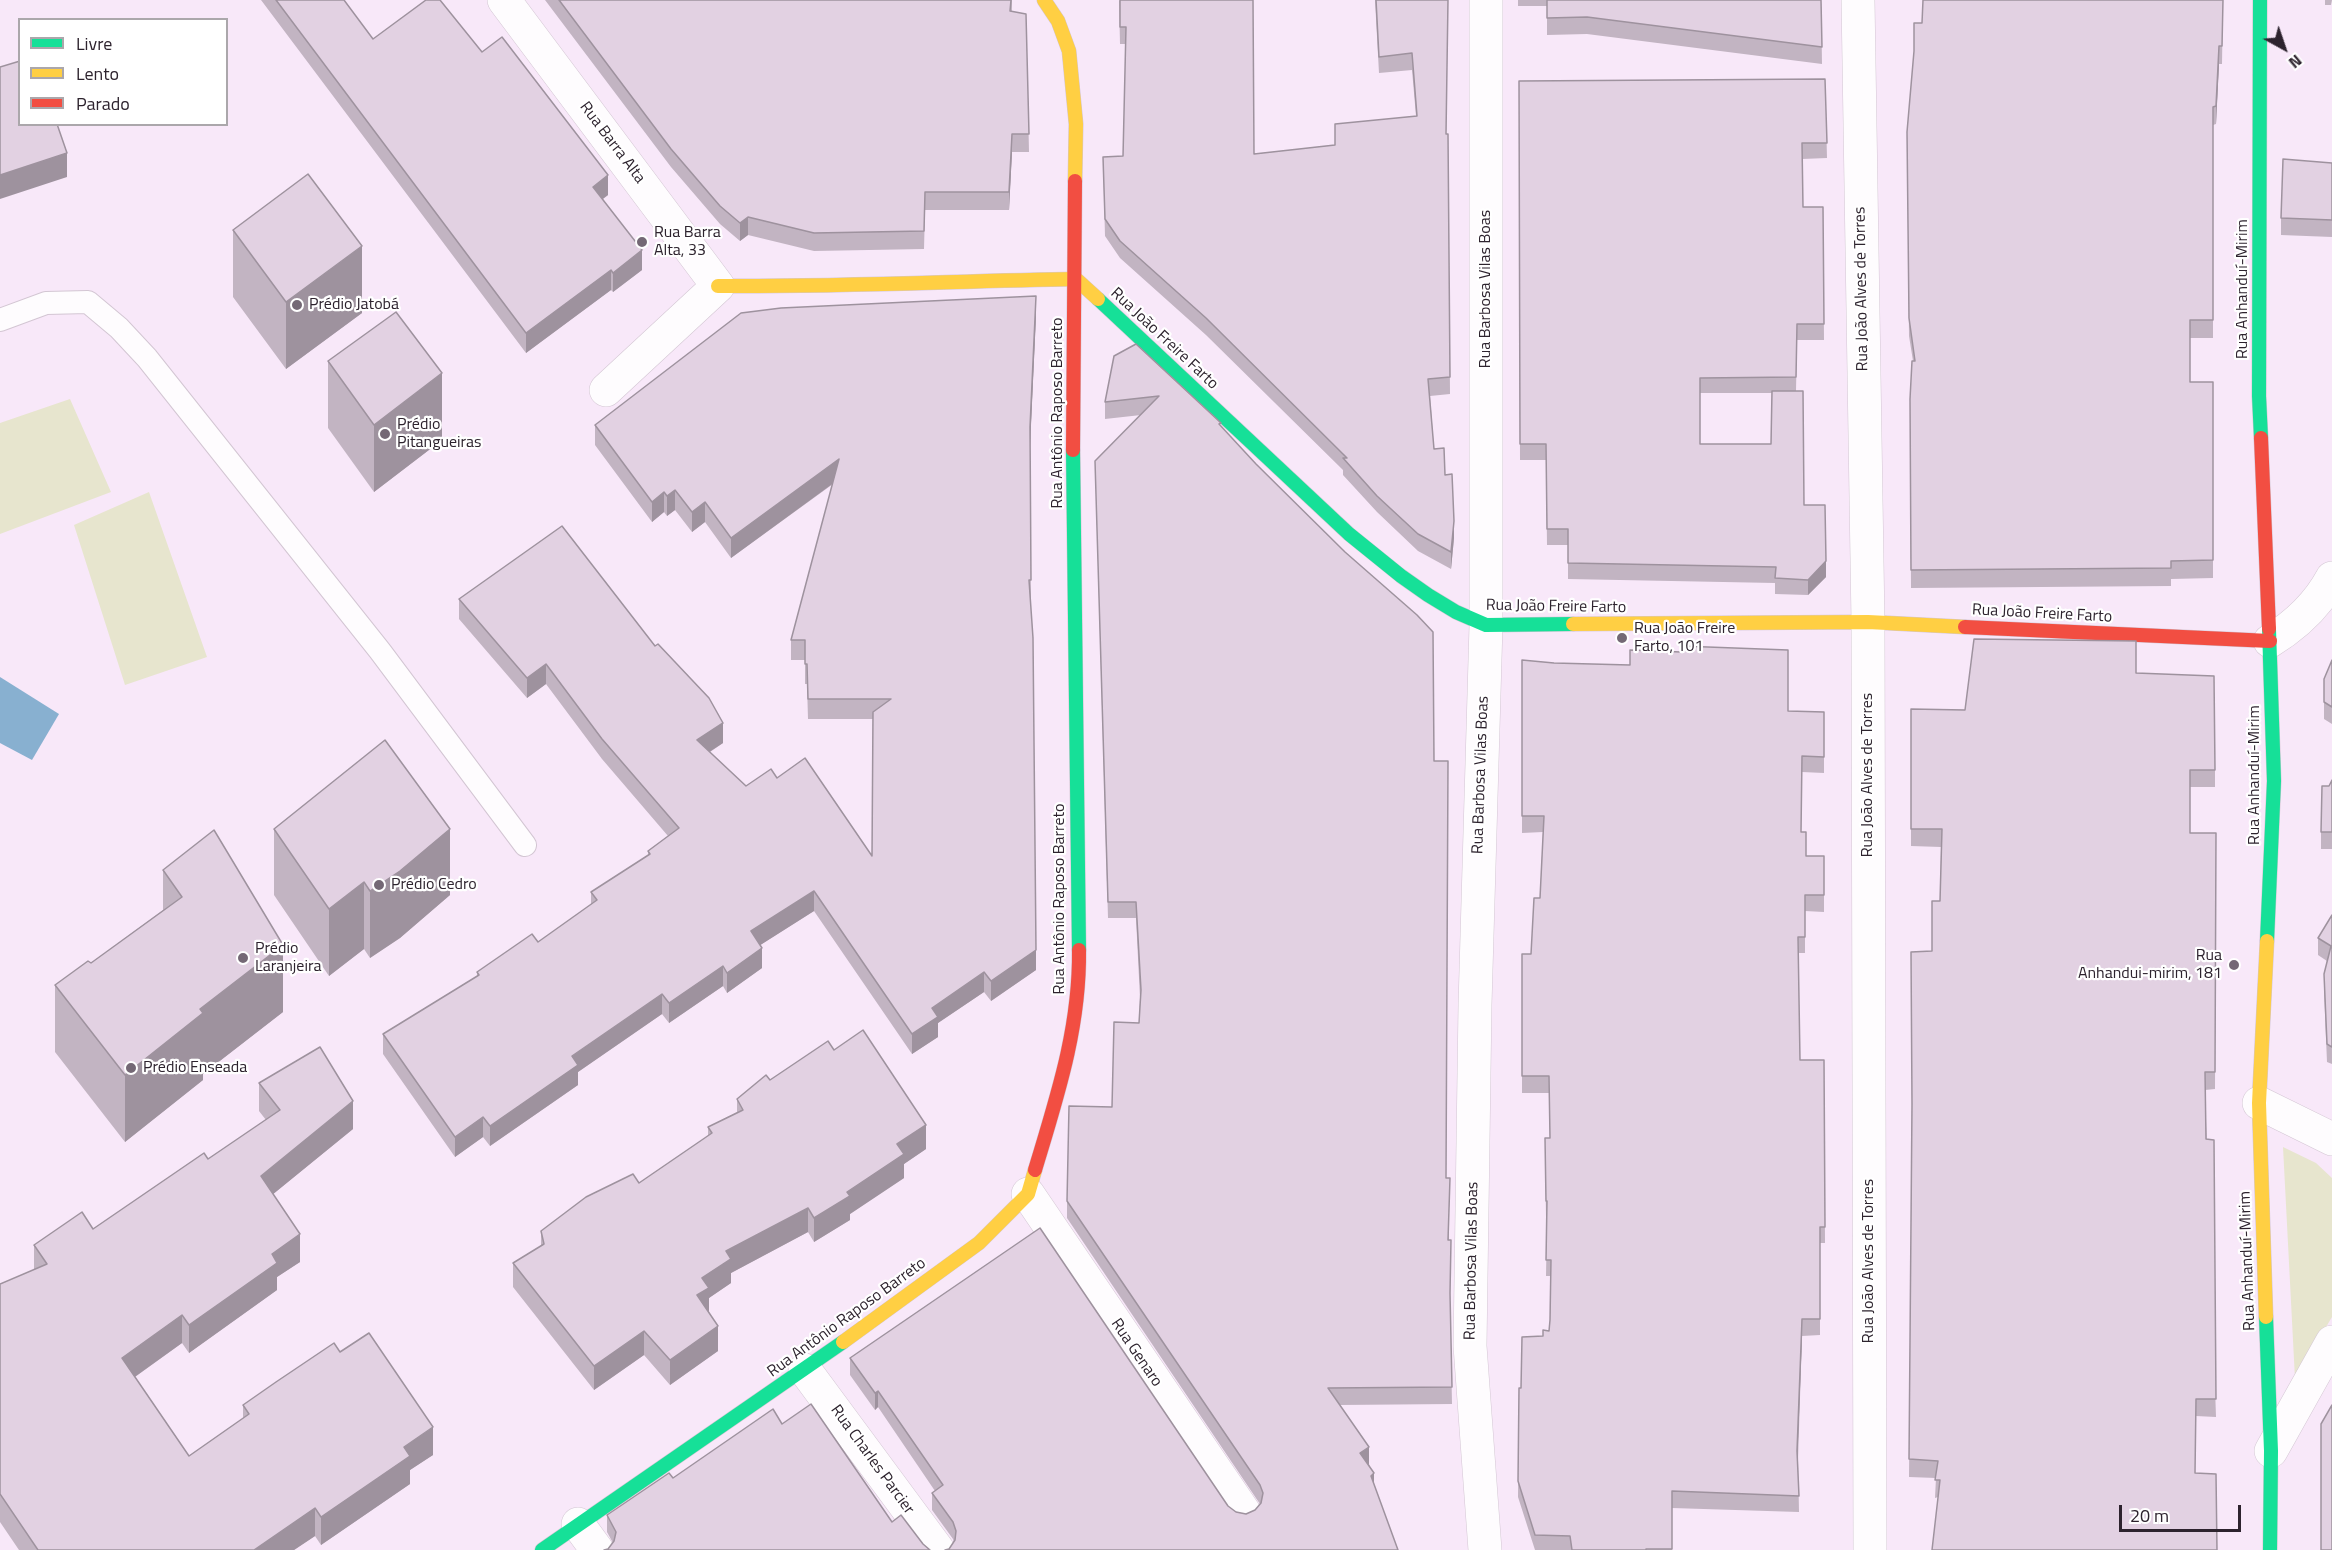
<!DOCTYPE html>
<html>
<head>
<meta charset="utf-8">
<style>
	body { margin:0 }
	#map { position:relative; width:2332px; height:1550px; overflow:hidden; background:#f8e8f9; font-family:"Titillium Web",sans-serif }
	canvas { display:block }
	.legend { position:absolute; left:18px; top:18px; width:210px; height:108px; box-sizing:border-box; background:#fff; border:2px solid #aba7ab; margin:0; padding:8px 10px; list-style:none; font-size:18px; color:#2d232e }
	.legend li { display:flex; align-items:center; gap:12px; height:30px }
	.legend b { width:30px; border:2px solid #aba7ab }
	.north { position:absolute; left:2254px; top:18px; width:60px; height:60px; -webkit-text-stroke:4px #fff; paint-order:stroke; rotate:140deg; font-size:16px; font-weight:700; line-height:24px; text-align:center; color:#2d232e }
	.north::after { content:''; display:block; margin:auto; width:21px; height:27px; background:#2d232e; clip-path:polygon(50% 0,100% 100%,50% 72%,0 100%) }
	.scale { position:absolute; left:2119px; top:1505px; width:122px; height:27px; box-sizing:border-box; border:3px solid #2d232e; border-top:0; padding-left:8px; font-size:18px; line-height:21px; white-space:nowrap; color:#2d232e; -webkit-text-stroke:4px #fff; paint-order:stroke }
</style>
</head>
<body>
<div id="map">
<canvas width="2332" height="1550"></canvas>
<ul class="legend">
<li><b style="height:8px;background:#16e098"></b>Livre</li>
<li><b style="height:8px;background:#ffcf43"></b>Lento</li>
<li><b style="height:8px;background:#f24e42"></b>Parado</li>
</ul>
<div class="north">N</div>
<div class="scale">20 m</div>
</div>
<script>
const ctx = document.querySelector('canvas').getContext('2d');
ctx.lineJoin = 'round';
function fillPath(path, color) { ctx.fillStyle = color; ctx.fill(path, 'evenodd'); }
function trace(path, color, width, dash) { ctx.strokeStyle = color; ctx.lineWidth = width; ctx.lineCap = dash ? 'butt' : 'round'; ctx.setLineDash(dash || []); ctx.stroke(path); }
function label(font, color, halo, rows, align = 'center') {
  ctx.font = font + ' "Titillium Web",sans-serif'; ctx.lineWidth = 4.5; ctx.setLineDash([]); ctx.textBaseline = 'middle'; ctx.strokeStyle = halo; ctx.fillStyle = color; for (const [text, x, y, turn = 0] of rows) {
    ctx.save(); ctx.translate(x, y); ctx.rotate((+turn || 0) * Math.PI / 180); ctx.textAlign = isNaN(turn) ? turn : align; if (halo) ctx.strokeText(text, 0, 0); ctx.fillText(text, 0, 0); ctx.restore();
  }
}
const green = new Path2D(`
	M70,399L111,492L0,534V423Z
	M149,492L207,657L125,685L74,525Z
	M2283,1147L2316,1163L2332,1178V1317L2295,1379Z`);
const water = new Path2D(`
	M0,677L59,714L32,760L0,743Z`);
const lane = new Path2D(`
	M0,320L46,303L88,302L119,328L147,358L380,651L525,845`);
const street = new Path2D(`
	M504,0L718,286L606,390
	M1858,0L1868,622L1870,1550
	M2270,641C2296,625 2317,606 2332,578
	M2259,1103L2332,1139
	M1028,1194L1244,1512
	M805,1370L938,1550
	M2271,1451L2332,1342
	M578,1524L597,1550
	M1485,1550L1470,1346L1475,1005L1486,625V0`);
const fast = new Path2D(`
	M2260,0L2259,396L2261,438
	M1098,299L1349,534L1401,576L1428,595L1456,612L1486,625L1573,624
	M1073,450L1079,950
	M2267,941L2274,781L2269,629
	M2266,1317L2271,1451L2270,1550
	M542,1550L843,1342`);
const slow = new Path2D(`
	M1044,0L1058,21L1069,51L1076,124L1075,181
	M718,286C837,287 957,281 1076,279L1098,299
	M1573,624L1868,622L1965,627
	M2266,1317L2259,1103L2267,941
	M843,1342L979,1243L1028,1194L1035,1170`);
const jam = new Path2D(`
	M2261,438L2269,629
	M1073,450L1075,181
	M1965,627L2270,641
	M1035,1170C1057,1097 1080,1028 1079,950`);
const wall = new Path2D(`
	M261,0H344L373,39L482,52L608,195L603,199L642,270L613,292L611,290L526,353Z
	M545,0H1012V12L1026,14L1029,152H1012L1009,210H925L924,249L814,251L748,235L740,241L720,224L671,167Z
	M1119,0L1254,154L1335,146L1416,116L1412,70L1379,73L1375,0H1448L1446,134H1448L1450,394L1430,396L1434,449L1445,475L1454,538L1451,569L1418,551L1377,512L1343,475V470L1206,335L1120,258L1105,236L1103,157L1123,156L1126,44H1120Z
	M1518,0H1821L1822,64L1587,34L1547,35V6H1518Z
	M2223,0L2222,64H2219L2216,124L2213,125V338H2190V382H2213V578L2171,579V586L1911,588L1910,399L1913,361L1909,336L1907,132Z
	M2325,0H2332L2331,5H2325Z
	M1825,79L1827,158L1802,159L1803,207H1823L1824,340H1797L1796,391L1804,505L1826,577L1808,595L1775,594V583L1568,579V545H1547L1546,460H1520L1519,81ZM1700,393H1772L1771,444H1700Z
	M2332,163V237L2281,235V218Z
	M233,230L362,313L286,369L233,297Z
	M1036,316L1030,445L1031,600H1030L1036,970L991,1001L984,992L938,1023V1037L912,1054L814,911L760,945L762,968L727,993L723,986L669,1023L662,1014L578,1072V1085L490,1146L483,1137L455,1157L383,1054V1034L477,976V972L538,942L591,905V892L648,856V851L668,836L602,759L546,684L527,698L459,619V599L723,743L710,752L746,786L777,778L872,856L873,719H808L807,684H805V660H791V640L833,484L731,558L705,522L692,532L675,510L667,516L664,512L652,522L595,445V425Z
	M1114,356L1221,426L1434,761L1446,1178L1449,1240L1451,1257L1450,1303L1452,1404L1339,1405L1369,1464L1374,1485L1398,1550L949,1549L954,1542L953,1539L932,1510V1493L935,1491L878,1407L875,1410L850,1375V1358L1228,1506L1236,1512L1246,1514L1255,1510L1260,1504L1067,1218V1201L1112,1107L1139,1023L1140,998L1136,918H1108L1095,461L1141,415L1105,419V402Z
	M328,361L442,440L374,492L328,428Z
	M1522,660L1788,711L1824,712V773L1802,772L1801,832L1806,856H1824V912L1805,911V953H1798L1800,1060H1824L1825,1243H1820V1335L1802,1336L1798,1460L1799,1512L1672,1508V1550H1535L1518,1497L1519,1388H1521L1543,1336L1549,1331L1550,1320L1551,1276H1546L1547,1217H1546L1545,1154L1550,1138L1549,1093H1522V954H1531L1540,898L1543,832L1522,833Z
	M2332,660V724L2324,719V679Z
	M2136,673L2215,770V787H2190V833H2216L2215,1089L2205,1090L2216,1417L2196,1416L1935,1498L1936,1478L1909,1477L1912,1113L1932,951L1940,901L1941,847L1911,846V709L1965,710Z
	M2332,780V849H2321V832L2329,786Z
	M274,829L450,895L400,938L370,958L364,949L329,976L274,895Z
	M163,870L283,1012L203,1074V1080L125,1142L55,1052V985L91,963L163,910Z
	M2332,915V1064L2327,1062L2324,991V974L2327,961L2318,955V938Z
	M834,1050L926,1149L904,1164V1178L850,1214V1220L814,1242L808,1232L731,1273V1283L709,1298L708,1312L718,1351L670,1385L644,1355L594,1390L513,1287V1263L541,1247V1231L639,1183L708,1136V1127L737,1112V1099L770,1080Z
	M259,1083L353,1129L273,1194L300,1262L277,1277V1290L189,1353L182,1343L135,1377L189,1456L243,1418V1405L340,1352L433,1455L410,1470V1484L321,1545L315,1536L294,1550H19L0,1522V1284L34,1270V1245L93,1229L208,1159L266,1120L259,1111Z
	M782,1424L892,1522L923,1544L608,1549L613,1543L607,1532V1515L673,1478Z`);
const shadedWall = new Path2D(`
	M2219,46V64L2216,124V106Z
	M1012,134V152L1009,210V192Z
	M67,153V177L0,199V175Z
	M608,175V195L593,206V187Z
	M748,217V235L740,241V223Z
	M362,246V313L286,369V302Z
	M642,250V270L613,292V273Z
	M611,270V290L526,353V333Z
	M1036,296V316L1030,447V427Z
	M442,373V440L374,492V425Z
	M839,459V479L731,558V538Z
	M675,490V510L667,516V496Z
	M664,492V512L652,522V502Z
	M705,502V522L692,532V512Z
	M1454,521V538L1451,569V552Z
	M1826,561V577L1808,595V580Z
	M546,664V684L527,698V678Z
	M723,723V743L697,760V740Z
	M450,829V895L400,938L370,958V891Z
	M364,882V949L329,976V909Z
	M814,891V911L751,951V931Z
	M283,945V1012L203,1074V1080L125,1142V1075L200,1009Z
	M762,948V968L727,993V973Z
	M1036,950V970L991,1001V981Z
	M723,966V986L669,1023V1003Z
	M984,972V992L938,1023V1037L912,1054V1034L932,1008Z
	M662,994V1014L578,1072V1085L490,1146V1126L572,1056Z
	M353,1101V1129L261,1204V1176Z
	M483,1117V1137L455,1157V1137Z
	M926,1125V1149L904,1164V1178L850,1214V1220L814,1242V1218L847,1192L897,1144Z
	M808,1208V1232L731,1273V1283L709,1298V1312L697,1319V1295L702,1278L726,1251Z
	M300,1234V1262L277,1277V1290L189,1353V1325L272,1254Z
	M182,1315V1343L122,1386V1358Z
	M1802,1319V1336L1797,1467V1451Z
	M718,1326V1351L670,1385V1360Z
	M644,1331V1355L594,1390V1366Z
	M878,1391V1407L875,1410V1393Z
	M433,1427V1455L410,1470V1484L321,1545V1517L404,1447Z
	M1369,1447V1464L1360,1469V1453Z
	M1374,1473V1490L1371,1476Z
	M315,1508V1536L294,1550H254Z`);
const building = new Path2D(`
	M276,0H344L373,39L426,0H440L482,52L502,37L608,175L593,187L642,250L613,273L611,270L526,333Z
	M559,0H1011L1010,11L1026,14L1029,134H1012L1009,192H925L924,231L814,233L748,217L740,223L720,206L671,149Z
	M1120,0H1253L1254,154L1335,145V124L1417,116L1412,53L1379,57L1376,0H1448L1446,134H1448L1450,377L1428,379L1434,449L1444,448L1445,475L1452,474L1454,521L1451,552L1418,534L1377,496L1343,458H1347L1206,318L1120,241L1105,219L1103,157L1123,156L1126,27H1120Z
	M1547,0H1821L1822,47L1587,17L1547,18Z
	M1923,0H2223L2222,46H2219L2216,106L2213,107V320H2190V382H2213V560L2171,561V568L1911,570L1910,399L1912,361H1915L1909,318L1907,132L1914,51V23H1922Z
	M20,61V124H57L67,153L0,175V67Z
	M1825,79L1827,143H1802L1803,207H1823L1824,324H1797L1796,377L1700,378V444H1771L1772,391H1803L1804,505H1825L1826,561L1808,580L1775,578L1776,567L1568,563V529H1547L1546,444H1520L1519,81Z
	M2283,159L2332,163V220L2281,218Z
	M308,174L362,246L286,302L233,230Z
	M1036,296L1030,427L1031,580H1029L1033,638L1036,950L991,981L984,972L932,1008L938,1017L912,1034L814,891L751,931L762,948L727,973L723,966L669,1003L662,994L572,1056L578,1065L490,1126L483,1117L455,1137L383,1034L479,975L477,972L532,934L538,942L597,900L591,892L650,854L648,851L679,828L602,739L546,664L527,678L459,599L562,526L655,646L658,644L709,698L723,723L697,740L746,786L771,769L777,778L805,758L872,856L873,712L891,699H808L807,664H805V640H791L839,459L731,538L705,502L692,512L675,490L667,496L664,492L652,502L595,425L741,313L781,308Z
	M396,312L442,373L374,425L328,361Z
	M1136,344L1221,423L1219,424L1256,464L1345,552L1417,615L1433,632L1434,761H1448L1446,1178H1450L1448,1240H1451L1450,1293L1452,1387L1328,1388L1369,1447L1360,1453L1374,1473L1371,1476L1398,1550H945L949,1549L955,1540L956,1531L953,1522L932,1493L943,1485L878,1391L875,1393L850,1358L1040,1228L1228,1506L1236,1512L1246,1514L1255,1510L1261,1503L1263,1493L1260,1485L1067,1201L1069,1106L1112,1107L1114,1022L1139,1023L1141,990L1136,902H1108L1095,461L1159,396L1105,402L1114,356Z
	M1974,639L2136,641V673L2214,676L2215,770H2190V833H2216L2215,1072H2205L2206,1139L2214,1140L2216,1399H2196L2195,1473L2216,1474L2217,1550H1932L1940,1480H1935L1938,1461L1909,1459L1912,1104L1911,952L1932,951V901H1940L1942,829H1911V709L1965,710Z
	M1681,646L1788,650V711L1824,712V757L1802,756L1801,832H1806V856H1824V895H1805V937H1798L1800,1060H1824L1825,1227H1820V1319H1802L1797,1451L1799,1496L1672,1491V1549H1646V1550H1572L1570,1536L1535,1535L1518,1481L1519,1388H1521L1522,1337L1543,1336V1330L1549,1331L1550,1320L1551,1260H1546L1547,1201H1546L1545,1138H1550L1549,1076H1522V954H1531L1534,898H1540L1544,816H1522V660L1554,663L1630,665V650L1681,652Z
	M2332,660V707L2324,702V679Z
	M385,740L450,829L400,871L370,891L364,882L329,909L274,829Z
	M2332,780V832H2321L2322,786H2329Z
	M214,830L283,945L200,1009L203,1013L125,1075L55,985L88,961L91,963L182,897L163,870Z
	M2332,915V1047L2327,1044L2324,974L2331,946L2318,938Z
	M863,1030L926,1125L897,1144L904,1154L847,1192L850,1196L814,1218L808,1208L726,1251L731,1259L702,1278L709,1288L697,1295L718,1326L670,1360L644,1331L594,1366L513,1263L544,1244L541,1231L586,1197L633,1174L639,1183L712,1133L708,1127L743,1110L737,1099L766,1075L770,1080L828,1041L834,1050Z
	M320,1047L353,1101L261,1176L300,1234L272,1254L277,1263L189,1325L182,1315L122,1358L189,1456L249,1414L243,1405L276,1382L334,1343L340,1352L369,1333L433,1427L404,1447L410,1456L321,1517L315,1508L254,1550H38L0,1494V1284L47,1264L34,1245L82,1212L93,1229L204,1153L208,1159L280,1110L259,1083Z
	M811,1404L892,1522L901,1515L923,1544L930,1550H604L608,1549L614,1541L616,1532L607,1515L669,1473L673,1478L773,1409L782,1424Z
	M2332,1405V1550H2321V1424Z`);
const markers = [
	[642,242,6,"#746875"],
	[297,305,6,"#746875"],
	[385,434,6,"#746875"],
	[1622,638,6,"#746875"],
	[379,885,6,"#746875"],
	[243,958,6,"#746875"],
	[2234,965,6,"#746875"],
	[131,1068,6,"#746875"]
];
const streetNames = [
	["Rua Barra Alta",612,143,53],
	["Rua Barbosa Vilas Boas",1486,289,-90],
	["Rua João Alves de Torres",1862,289,-91],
	["Rua Anhanduí-Mirim",2243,289,-90],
	["Rua João Freire Farto",1164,339,43],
	["Rua Antônio Raposo Barreto",1058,413,-90],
	["Rua João Freire Farto",1556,607,1],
	["Rua João Freire Farto",2042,614,3],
	["Rua Barbosa Vilas Boas",1481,775,-88],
	["Rua João Alves de Torres",1868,775,-90],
	["Rua Anhanduí-Mirim",2255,775,-90],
	["Rua Antônio Raposo Barreto",1060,899,-90],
	["Rua Barbosa Vilas Boas",1472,1261,-89],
	["Rua João Alves de Torres",1869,1261,-90],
	["Rua Anhanduí-Mirim",2248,1261,-92],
	["Rua Antônio Raposo Barreto",847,1318,-36],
	["Rua Genaro",1136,1353,56],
	["Rua Charles Parcier",872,1460,54]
];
const poiNames = [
	["Rua Barra",654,233],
	["Alta, 33",654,251],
	["Prédio Jatobá",309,305],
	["Prédio",397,425],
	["Pitangueiras",397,443],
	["Rua João Freire",1634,629],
	["Farto, 101",1634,647],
	["Prédio Cedro",391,885],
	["Prédio",255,949],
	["Laranjeira",255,967],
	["Rua",2222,956,"right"],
	["Anhandui-mirim, 181",2222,974,"right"],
	["Prédio Enseada",143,1068]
];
fillPath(green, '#e7e5ce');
fillPath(water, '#88b0d0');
trace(lane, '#d3c6d3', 24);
trace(street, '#d3c6d3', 34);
trace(fast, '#d3c6d3', 15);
trace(slow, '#d3c6d3', 15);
trace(jam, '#d3c6d3', 15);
trace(lane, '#fefcfe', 22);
trace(street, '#fefcfe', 33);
trace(fast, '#16e098', 14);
trace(slow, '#ffcf43', 14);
trace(jam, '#f24e42', 14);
fillPath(wall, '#c2b4c2');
fillPath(shadedWall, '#9e929e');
fillPath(building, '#e2d1e2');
trace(building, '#9e929e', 1.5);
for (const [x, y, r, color] of markers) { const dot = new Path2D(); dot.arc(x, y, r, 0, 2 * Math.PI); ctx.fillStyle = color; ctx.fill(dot); trace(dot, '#fff', 2); }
label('16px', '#2d232e', '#fff', streetNames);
label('16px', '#2d232e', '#fff', poiNames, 'left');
</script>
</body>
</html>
